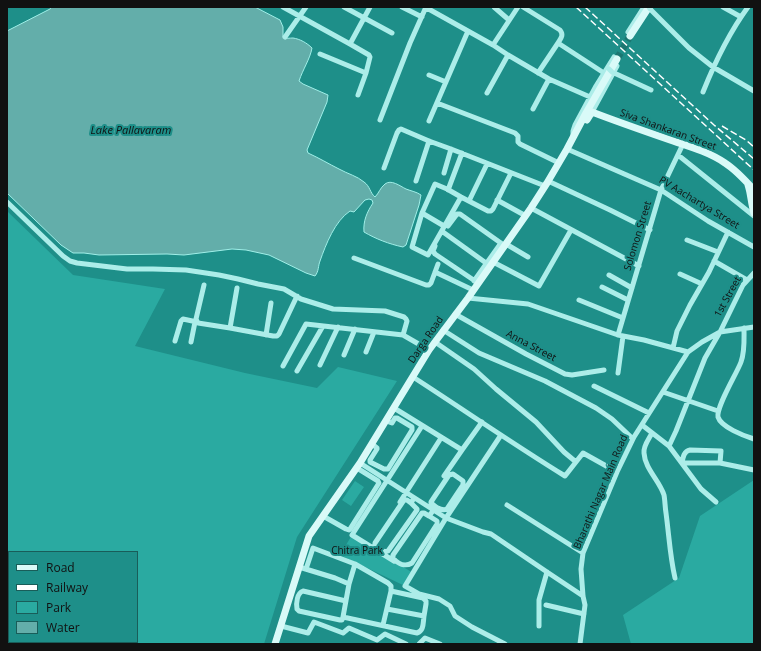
<!DOCTYPE html>
<html>
<head>
<meta charset="utf-8">
<style>
	body { margin:0 }
	#map { position:relative; width:761px; height:651px; overflow:hidden; background:#1e8f89; font-family:"Open Sans",sans-serif }
	canvas { display:block }
	.frame { position:absolute; inset:0; border:8px solid #111; pointer-events:none }
	.legend { position:absolute; left:8px; top:551px; width:130px; height:92px; box-sizing:border-box; background:#1e8f89; border:1px solid #195d59; margin:0; padding:5px 7px; list-style:none; font-size:12px; color:#111 }
	.legend li { display:flex; align-items:center; gap:8px; height:20px }
	.legend b { width:20px; border:1px solid #195d59 }
</style>
</head>
<body>
<div id="map">
<canvas width="761" height="651"></canvas>
<div class="frame"></div>
<ul class="legend">
<li><b style="height:5px;background:#d9faf8"></b>Road</li>
<li><b style="height:5px;background:#fff"></b>Railway</li>
<li><b style="height:11px;background:#2aaaa1"></b>Park</li>
<li><b style="height:11px;background:#63aeaa"></b>Water</li>
</ul>
</div>
<script>
const ctx = document.querySelector('canvas').getContext('2d');
ctx.lineJoin = 'round';
function fillPath(path, color) { ctx.fillStyle = color; ctx.fill(path, 'evenodd'); }
function trace(path, color, width, dash) { ctx.strokeStyle = color; ctx.lineWidth = width; ctx.lineCap = dash ? 'butt' : 'round'; ctx.setLineDash(dash || []); ctx.stroke(path); }
function label(font, color, halo, rows, align = 'center') {
  ctx.font = font + ' "Open Sans",sans-serif'; ctx.lineWidth = 4; ctx.setLineDash([]); ctx.textBaseline = 'middle'; ctx.strokeStyle = halo; ctx.fillStyle = color; for (const [text, x, y, turn = 0] of rows) {
    ctx.save(); ctx.translate(x, y); ctx.rotate((+turn || 0) * Math.PI / 180); ctx.textAlign = isNaN(turn) ? turn : align; if (halo) ctx.strokeText(text, 0, 0); ctx.fillText(text, 0, 0); ctx.restore();
  }
}
const green = new Path2D(`
	M7,211L73,275L165,289L135,346L245,373L317,388L338,367L397,381L297,537L264,644H7ZM9,552H137V642H9Z
	M754,480V644H631L623,615L679,578L700,516Z
	M355,481L364,487L351,506L342,500Z
	M352,535L413,573L405,586L340,555Z`);
const water = new Path2D(`
	M51,7H255L280,20L283,27V37C287,39 289,38 293,38C300,39 307,43 312,48C310,59 303,69 299,81L303,84L328,95L327,102L307,150L308,153C319,158 329,164 339,169C348,174 357,176 364,182C370,186 370,193 375,197C379,193 380,188 385,184C391,179 400,186 406,189C411,191 417,192 421,195L419,205L406,245L403,247C389,244 376,239 364,232C363,221 367,212 373,203L372,200L369,199L365,200L354,212L350,211C335,221 326,244 320,261C318,266 319,271 315,276L306,273L269,255L246,250L232,249L184,255L167,254L99,255L84,253H73L61,245L7,193V31L50,9Z`);
const secondaryTunnel = new Path2D(`
	M617,59L630,36`);
const street = new Path2D(`
	M283,7L350,44
	M344,7L392,33
	M402,7L422,17
	M425,7L493,45L508,55L549,79L590,97
	M494,7L509,20
	M523,7L560,30C564,35 561,38 558,43L604,73
	M723,7L741,17
	M650,9L689,48L713,67L754,91
	M628,32L644,7
	M285,37L306,7
	M493,45L518,7
	M320,54L366,73L370,57L369,55L350,44L370,7
	M612,72L651,90
	M538,73L558,43
	M429,75L446,82
	M703,92C715,62 729,33 748,7
	M487,93L508,55
	M358,95L366,73
	M437,103L515,133L518,136V142L520,144L559,163
	M533,109L549,79
	M592,112L617,66
	M380,120L410,43L426,7
	M429,121L468,31
	M573,135V131L575,125L596,86L614,57
	M567,149L661,190L708,221L754,247
	M678,155L754,216
	M384,168L397,133L399,130L401,129L429,141L451,149L545,186
	M444,173L451,149
	M416,181L429,141
	M548,181L610,210L650,230
	M448,190L462,153
	M461,197L428,255L412,247L422,213L435,184L447,189L461,197L488,211H491L493,209L511,173
	M497,200L526,216
	M469,201L487,164
	M7,202L63,256L70,261L77,263L127,269H153L186,270L219,275L238,279L258,284L284,289L301,299L333,309L385,311L404,317L406,319L407,321L403,335L429,350
	M531,208L639,266
	M422,213L444,226
	M448,226L457,214H460L505,246
	M443,232L486,263
	M687,240L718,252
	M506,244L528,257
	M435,246L433,251L435,254L478,283
	M354,258L426,285H429L431,283L438,264
	M714,261L747,280
	M493,262L539,286L571,230
	M435,272L473,290
	M680,274L702,284
	M609,275L632,288
	M474,281L501,243
	M204,285L196,319L198,323L230,328L273,336H277L279,334L297,296
	M602,287L628,300
	M468,298L528,304L618,335L644,340L688,352
	M579,300L623,318
	M455,314L526,354L565,374L572,375L604,370
	M230,328L237,288
	M744,328C744,340 745,351 741,362C737,373 716,407 718,417C721,427 744,436 754,439
	M443,330L479,353L545,381L596,408L612,419L633,439
	M266,335L271,303
	M618,335L661,190L683,144
	M175,341L181,321L183,319L197,322
	M191,342L195,322
	M435,342L474,369L496,389L536,422L564,452L576,462
	M673,348L677,331L690,305L709,272L728,232
	M366,352L374,332
	M344,355L355,329
	M320,365L338,327
	M283,366L306,324L403,335
	M297,371L323,326
	M618,373L623,336
	M413,377C464,410 513,444 565,476L583,453L617,472
	M594,386L649,413
	M663,392L718,411
	M394,408L462,450L444,476
	M642,425L669,446L701,489L716,502
	M652,433C649,439 643,446 644,453C645,469 659,480 664,495C665,500 665,507 666,513C669,535 670,557 675,578
	M501,435L446,518L405,586L419,594L439,599L450,606L455,616L472,627L505,644
	M372,444L377,448V449L370,460V462L384,469H388L412,430V427L397,418H395L392,423L386,421
	M669,446L676,431L705,358L720,332L743,285L754,273
	M462,450L482,422
	M360,463L446,518L483,532L491,534L547,572L583,596
	M720,463L721,451L690,450C684,451 683,457 682,463H720L754,470
	M400,502L441,438
	M411,503L407,500H404L375,543V546C379,549 383,553 388,551L417,510V509L411,503L414,498
	M507,505L583,553
	M323,516L346,529L349,530L350,529L379,483L378,481L357,468
	M429,516L424,513H422L393,555V558C398,564 405,567 412,563L437,524V521L429,516L436,507C440,509 443,511 447,509L463,485V481L453,474L449,475L431,502V503L436,507
	M394,561L352,535L422,426
	M299,567L335,578L349,584L343,617L417,633C424,631 423,623 424,616L387,609
	M306,569L313,548L355,564
	M349,584L355,564L388,583L391,586V591L383,625
	M391,591L423,598L426,601V604L424,616
	M546,605L584,614
	M343,617L342,620H340L299,611L297,609C296,603 297,593 303,591L346,601
	M281,626L308,633L314,622L343,633L349,628L377,640L385,634L406,644
	M539,626V600L547,572
	M419,644L425,638L440,644
	M580,644L585,605L583,596L581,569L583,553L617,472L634,437L688,352L702,342L720,332L754,327`);
const secondary = new Path2D(`
	M630,36L649,7
	M587,120L592,112C618,122 644,131 670,140C688,146 709,152 725,163C736,170 745,180 754,190
	M748,185C751,194 751,203 754,213
	M275,644L309,536L360,463L429,350L468,298L531,208L547,183L567,149L586,113L617,59`);
const rail = new Path2D(`
	M576,7L754,170
	M585,7L714,125L754,159
	M722,126L746,140L754,147`);
const streetBridge = new Path2D(`
	M649,7L650,9
	M609,69L612,72`);
const streetNames = [
	["Siva Shankaran Street",668,130,20],
	["PV Aachartya Street",699,203,31],
	["Solomon Street",638,236,-73],
	["1st Street",728,297,-61],
	["Darga Road",426,340,-56],
	["Anna Street",531,346,28],
	["Bharathi Nagar Main Road",601,492,-67]
];
const parkNames = [
	["Chitra Park",357,551]
];
const waterNames = [
	["Lake Pallavaram",131,131]
];
fillPath(green, '#2aaaa1');
fillPath(water, '#63aeaa');
trace(water, '#a0efe8', 1);
trace(secondaryTunnel, '#1b7671', 7, [7, 3.5]);
trace(street, '#acede9', 5);
trace(secondary, '#d9faf8', 7);
trace(rail, '#fff', 1.5, [7, 3]);
trace(streetBridge, '#acede9', 5);
label('10px', '#111', '#1e8f89', streetNames);
label('10px', '#111', '#1e8f89', parkNames);
label('italic 11px', '#111', '#1e8f89', waterNames);
</script>
</body>
</html>
